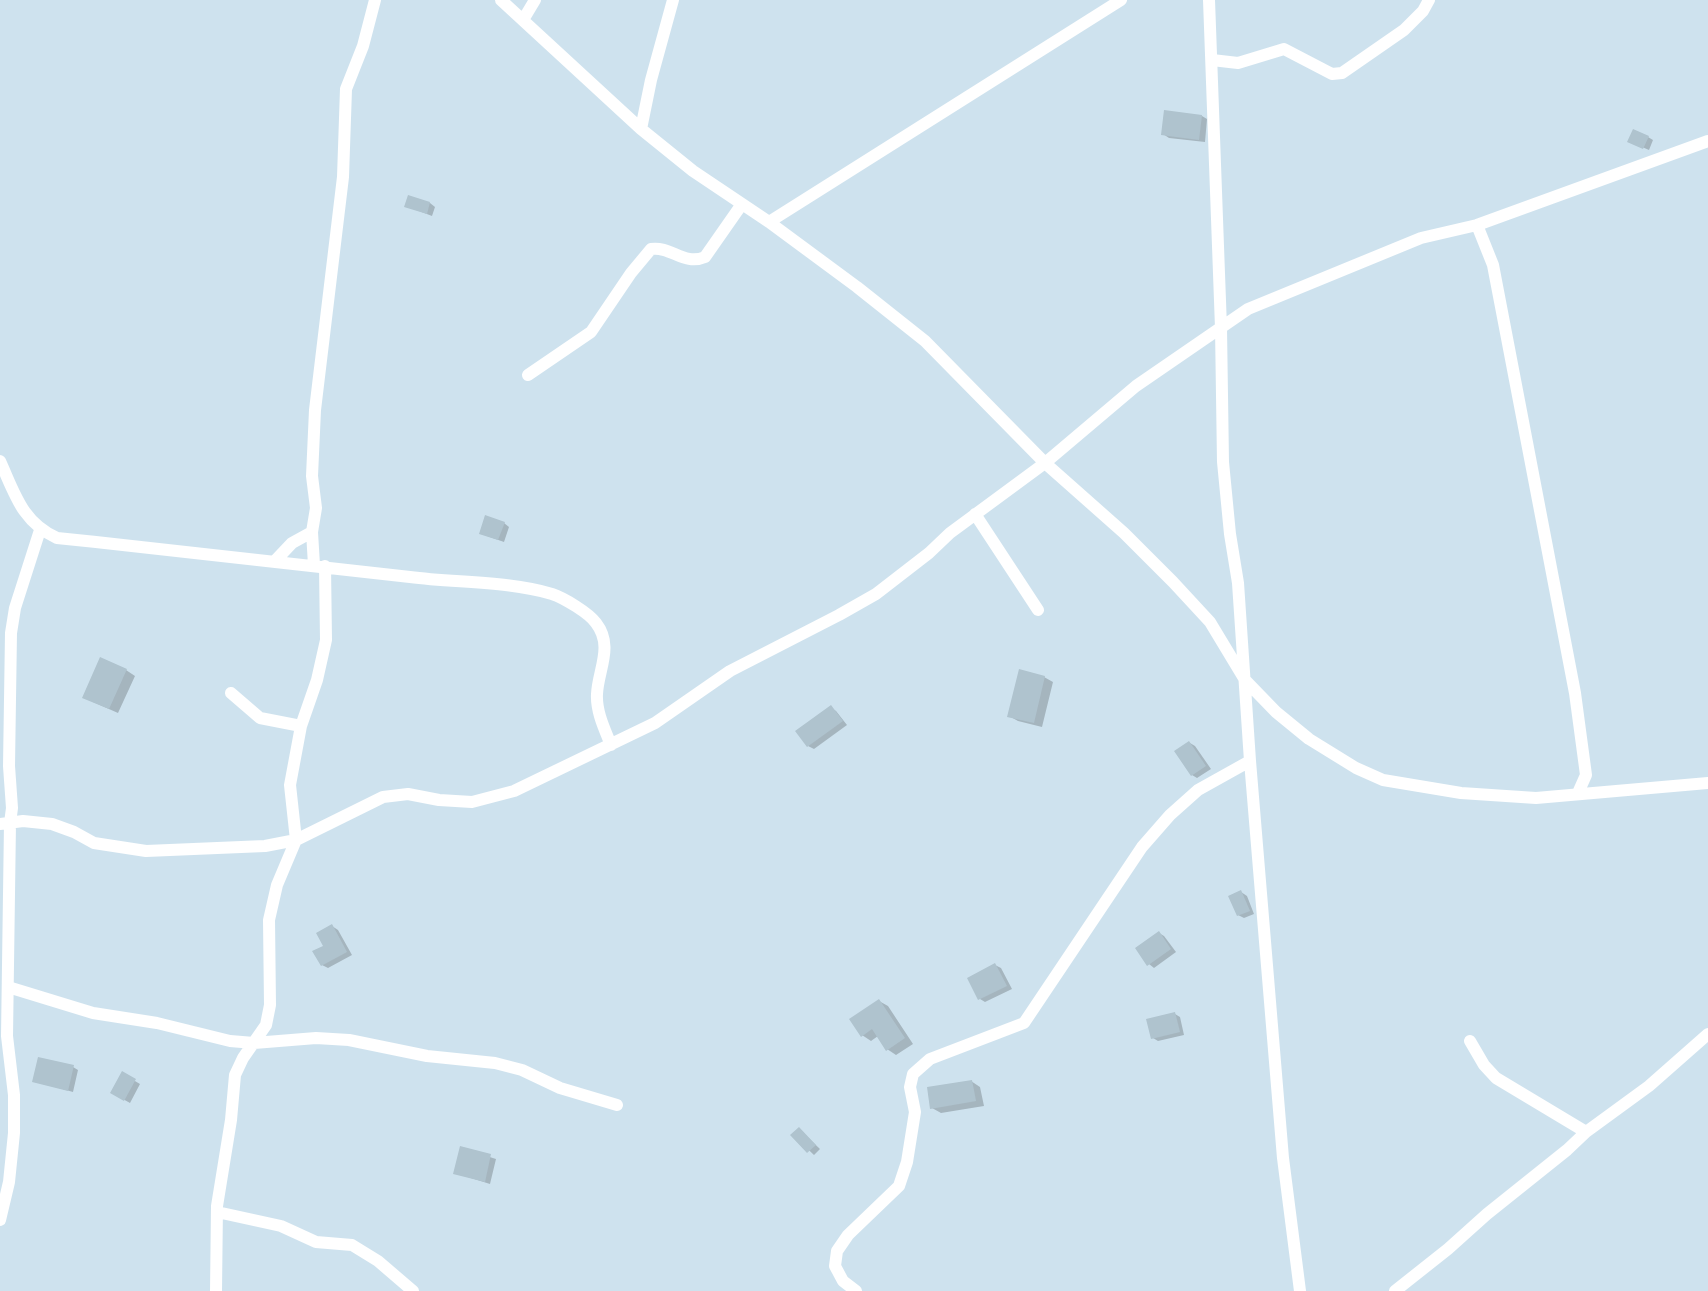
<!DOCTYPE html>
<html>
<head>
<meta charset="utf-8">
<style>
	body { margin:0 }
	canvas { display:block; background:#cee2ee }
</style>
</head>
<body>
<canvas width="1708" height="1291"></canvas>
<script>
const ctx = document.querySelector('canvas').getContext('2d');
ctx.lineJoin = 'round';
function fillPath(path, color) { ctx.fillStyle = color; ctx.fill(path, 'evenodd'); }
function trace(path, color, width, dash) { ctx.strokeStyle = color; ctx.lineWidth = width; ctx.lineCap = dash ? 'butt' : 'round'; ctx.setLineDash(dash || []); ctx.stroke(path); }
const shadow = new Path2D(`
	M1202,116L1207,119L1205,142L1169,138L1163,134Z
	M1648,137L1653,140L1649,150L1635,144Z
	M430,203L435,207L432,216L406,206Z
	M504,523L509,527L504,542L487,536Z
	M126,670L135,676L118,713L93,702Z
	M1044,677L1053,682L1042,727L1018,721L1009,716Z
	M831,708L836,711L847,725L814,749L808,746Z
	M1190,743L1195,746L1211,769L1197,778L1192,775Z
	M1241,892L1247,896L1254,914L1244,918L1238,915Z
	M332,926L338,930L352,955L328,968L322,965L325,946Z
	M1159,933L1164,936L1176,952L1154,968L1149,964Z
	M995,965L1001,968L1012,989L985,1002L980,999Z
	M879,1001L888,1006L913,1044L896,1055L887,1049L878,1036L871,1041L862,1035Z
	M1175,1014L1180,1017L1184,1035L1158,1041L1153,1038Z
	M73,1067L78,1070L73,1092L34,1081Z
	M123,1074L140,1084L130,1103L112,1093Z
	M971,1081L980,1087L984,1106L941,1113L932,1108Z
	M799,1129L820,1149L814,1155L793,1135Z
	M461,1148L496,1159L490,1184L455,1173Z`);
const building = new Path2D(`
	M1164,110L1202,115L1199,140L1161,135Z
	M1633,129L1649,136L1643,149L1627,142Z
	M408,195L430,202L427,214L404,207Z
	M485,515L505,522L498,540L479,534Z
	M100,657L127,669L109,709L82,698Z
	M1019,669L1045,676L1034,723L1007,717Z
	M831,705L843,721L807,747L795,731Z
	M1189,741L1206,766L1191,776L1174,751Z
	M1241,890L1250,911L1237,916L1228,896Z
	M332,924L347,952L321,966L312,951L323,946L316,933Z
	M1159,931L1171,949L1147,966L1135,948Z
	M995,963L1007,986L978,1000L967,978Z
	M879,999L905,1038L886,1051L872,1029L861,1037L849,1019Z
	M1175,1012L1180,1032L1151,1039L1146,1019Z
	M38,1057L74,1065L68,1091L32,1082Z
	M122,1071L136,1079L124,1101L110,1093Z
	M972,1080L976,1101L930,1109L927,1087Z
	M799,1127L816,1145L807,1153L790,1135Z
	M460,1146L491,1154L485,1182L453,1174Z`);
const minor = new Path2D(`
	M501,0L641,129L693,171L769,222L857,287L925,341L1045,463L1124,533L1173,582L1210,622L1245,680L1276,712L1309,739L1356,768L1383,780L1461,793L1536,798L1708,783
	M1209,0L1221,328L1223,462L1230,534L1238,583L1250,761L1283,1158L1300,1291
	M523,20L535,0
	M1212,60L1238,63L1284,49L1332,74L1342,73L1404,30L1423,11L1429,0
	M641,129L651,80L673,0
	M769,222L1121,0
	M1477,225L1493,265L1575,693L1586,775L1578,793
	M528,375L591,332L631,273L651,249C671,246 684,266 705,257L742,204
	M0,461C15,494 22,522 57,538C175,550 293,563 410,577C456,583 509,581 552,594C564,598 589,613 596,623C614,646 598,670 597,694C596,712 605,730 611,745
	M975,514L1038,610
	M274,562L292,543L312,532
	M314,565L312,532L316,508L312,476L315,410L343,177L346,89L363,46L375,0
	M231,693L260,718L301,726
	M0,824L23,821L52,824L74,832L94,843L146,851L265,846L296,840L383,797L408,794L439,800L472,802L514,791L655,723L730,671L839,615L876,594L929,553L950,533L1045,463L1136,386L1248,309L1421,238L1477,225L1708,141
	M8,987L93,1013L157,1023L230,1041L254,1043L316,1038L349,1040L427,1056L495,1063L522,1070L560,1088L617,1105
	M1470,1041L1484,1065L1496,1078L1586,1132
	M217,1212L281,1226L316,1242L352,1245L378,1261L413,1291
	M0,1220L9,1182L14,1133V1095L7,1036L10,823L12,808L9,766L11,633L15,608L40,530
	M216,1291L217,1206L231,1120L235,1075L243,1058L266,1025L270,1005L269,920L277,885L296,840L290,785L301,726L317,680L326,640L325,566
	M856,1291L843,1281L835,1266L837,1251L848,1235L899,1186L907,1162L915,1112L910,1087L913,1074L930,1059L1024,1023L1142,847L1170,815L1198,790L1250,761
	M1395,1291L1448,1249L1487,1214L1567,1150L1586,1132L1649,1086L1708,1034`);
fillPath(shadow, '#0003');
fillPath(building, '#afc3ce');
trace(minor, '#fff', 12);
</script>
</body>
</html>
